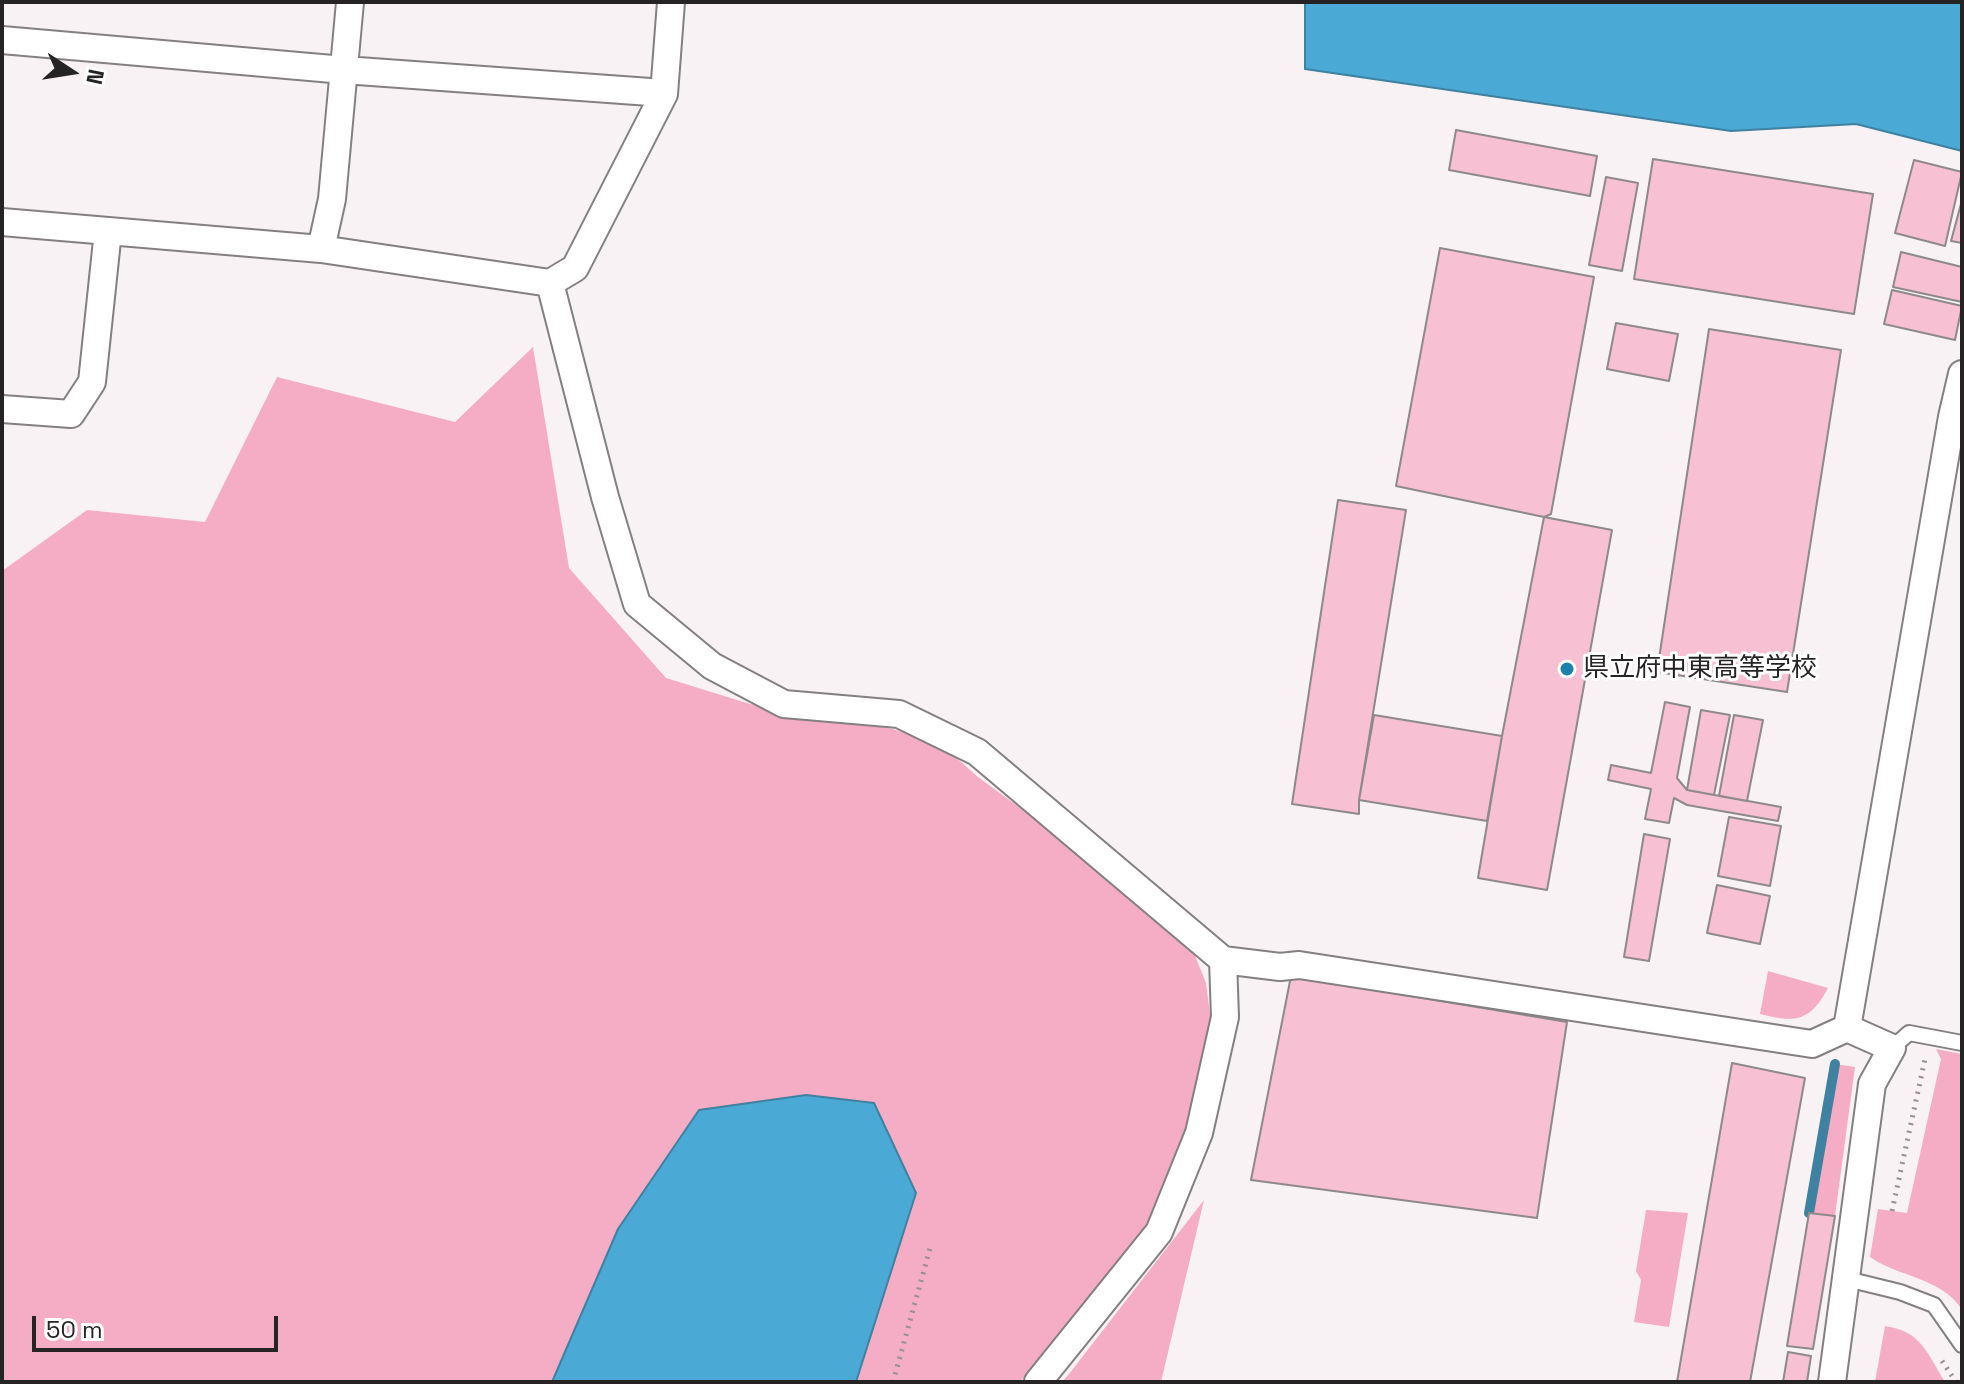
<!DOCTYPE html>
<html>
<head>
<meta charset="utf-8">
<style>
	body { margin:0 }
	#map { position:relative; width:1964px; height:1384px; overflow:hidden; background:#f8f2f4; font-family:"Space Grotesk",sans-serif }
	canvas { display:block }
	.frame { position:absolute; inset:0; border:4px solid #252323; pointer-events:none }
	.north { position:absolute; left:32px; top:32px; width:80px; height:80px; -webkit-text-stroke:6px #fff; paint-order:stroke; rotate:102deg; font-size:22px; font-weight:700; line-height:32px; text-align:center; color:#252323 }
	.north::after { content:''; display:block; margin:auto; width:28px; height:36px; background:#252323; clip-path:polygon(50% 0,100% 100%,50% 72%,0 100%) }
	.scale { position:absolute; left:32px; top:1316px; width:246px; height:36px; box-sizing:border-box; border:4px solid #252323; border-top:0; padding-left:10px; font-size:24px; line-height:28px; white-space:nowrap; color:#252323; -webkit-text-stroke:6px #fff; paint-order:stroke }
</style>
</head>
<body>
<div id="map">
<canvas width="1964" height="1384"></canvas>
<div class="frame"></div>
<div class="north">N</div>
<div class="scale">50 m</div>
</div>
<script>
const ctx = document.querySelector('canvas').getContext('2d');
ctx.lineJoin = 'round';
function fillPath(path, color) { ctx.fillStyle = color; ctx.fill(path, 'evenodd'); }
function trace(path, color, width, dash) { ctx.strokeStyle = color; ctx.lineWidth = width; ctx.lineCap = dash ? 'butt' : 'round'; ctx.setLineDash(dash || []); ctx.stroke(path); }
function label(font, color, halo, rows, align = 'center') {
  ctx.font = font + ' "Space Grotesk","Noto Sans JP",sans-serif'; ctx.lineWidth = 6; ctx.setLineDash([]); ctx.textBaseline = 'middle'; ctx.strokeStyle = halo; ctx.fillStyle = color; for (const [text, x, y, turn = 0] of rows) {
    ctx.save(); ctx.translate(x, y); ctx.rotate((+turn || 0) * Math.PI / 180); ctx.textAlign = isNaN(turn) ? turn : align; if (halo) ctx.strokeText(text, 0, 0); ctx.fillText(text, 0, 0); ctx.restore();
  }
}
const green = new Path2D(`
	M533,347L569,568L666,678L750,704L893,729L944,747L978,777L1184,928L1206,983L1211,1022L1187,1128L1153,1221L1020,1382H856L916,1193L874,1103L806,1095L699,1110L618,1229L552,1382H2V571L87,510L205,522L277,377L455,422Z
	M1768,971L1828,988C1810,1022 1795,1023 1760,1014Z
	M1936,1049L1962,1054V1310C1943,1278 1898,1277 1870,1257L1878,1209L1907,1213L1941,1059Z
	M1835,1064L1855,1067L1835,1216L1809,1213Z
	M1204,1200L1161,1382H1062L1069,1374Z
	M1646,1210L1688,1213L1669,1327L1634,1322L1641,1280L1636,1271Z
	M1885,1326C1921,1331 1927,1353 1945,1382H1875Z`);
const water = new Path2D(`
	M1305,2H1962V151L1856,124L1731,131L1305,69Z
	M806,1095L874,1103L916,1193L856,1382H552L618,1229L699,1110Z`);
const stream = new Path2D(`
	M1809,1213L1835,1064`);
const building = new Path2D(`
	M1456,130L1597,156L1590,196L1449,170Z
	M1653,159L1873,194L1854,314L1634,279Z
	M1914,160L1962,172L1945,246L1895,233Z
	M1606,177L1638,183L1622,271L1589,265Z
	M1962,200V243L1951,241Z
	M1440,248L1594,277L1551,514L1544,517L1396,486Z
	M1901,252L1962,267V302L1893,287Z
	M1892,290L1962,306L1955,340L1884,324Z
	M1616,323L1678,334L1669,381L1607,369Z
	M1709,329L1841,350L1787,692L1657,672Z
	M1338,500L1406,510L1359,800V814L1292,804Z
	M1544,517L1612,530L1547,890L1478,878L1502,736Z
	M1665,702L1690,707L1677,778L1687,790L1781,807L1778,821L1687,805L1674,798L1669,823L1645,819L1651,789L1608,780L1611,765L1651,773Z
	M1701,710L1730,715L1714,795L1687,790Z
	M1374,715L1502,736L1487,821L1359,800Z
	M1734,715L1763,720L1747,801L1719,796Z
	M1729,817L1781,826L1770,886L1718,876Z
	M1644,834L1670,839L1649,961L1624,957Z
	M1717,885L1770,896L1760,944L1707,933Z
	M1291,976L1567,1022L1537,1218L1251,1180Z
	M1732,1063L1805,1078L1750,1382H1677Z
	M1809,1213L1835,1216L1813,1349L1787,1346Z
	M1788,1352L1811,1356L1807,1382H1783Z`);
const path = new Path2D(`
	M1892,1211L1925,1059
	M1942,1361L1956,1382
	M893,1382L931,1245`);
const lane = new Path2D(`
	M1892,1048L1909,1033L1962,1043
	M1847,1279L1900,1292L1934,1305L1962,1345`);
const street = new Path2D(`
	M2,40L344,70L664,93
	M2,222L321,249L550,283L575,268L664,94L671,2
	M321,249L332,199L350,2
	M550,283L605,497L637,604L712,666L784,704L899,714L977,752L1223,960L1280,967L1299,965L1812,1044L1847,1028
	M2,409L71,414L92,382L108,231
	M1038,1382L1159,1232L1199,1133L1225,1017L1223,960
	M1832,1382L1872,1084L1892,1048L1847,1028L1952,417L1962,374`);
const markers = [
	[1567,669,8,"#1c82ac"]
];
const poiNames = [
	["県立府中東高等学校",1583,669]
];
fillPath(green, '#f5acc5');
fillPath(water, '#4aa9d5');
trace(water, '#3f81a0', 2);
trace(stream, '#3f81a0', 10);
fillPath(building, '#f7c1d3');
trace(building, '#8e898a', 2);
trace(lane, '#847f80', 18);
trace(street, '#847f80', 30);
trace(path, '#959192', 5, [2, 6]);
trace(lane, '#fff', 14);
trace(street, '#fff', 26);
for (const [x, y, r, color] of markers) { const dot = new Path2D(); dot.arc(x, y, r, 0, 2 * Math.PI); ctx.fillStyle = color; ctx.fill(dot); trace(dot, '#fff', 3); }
label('26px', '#252323', '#fff', poiNames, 'left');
</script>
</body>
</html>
